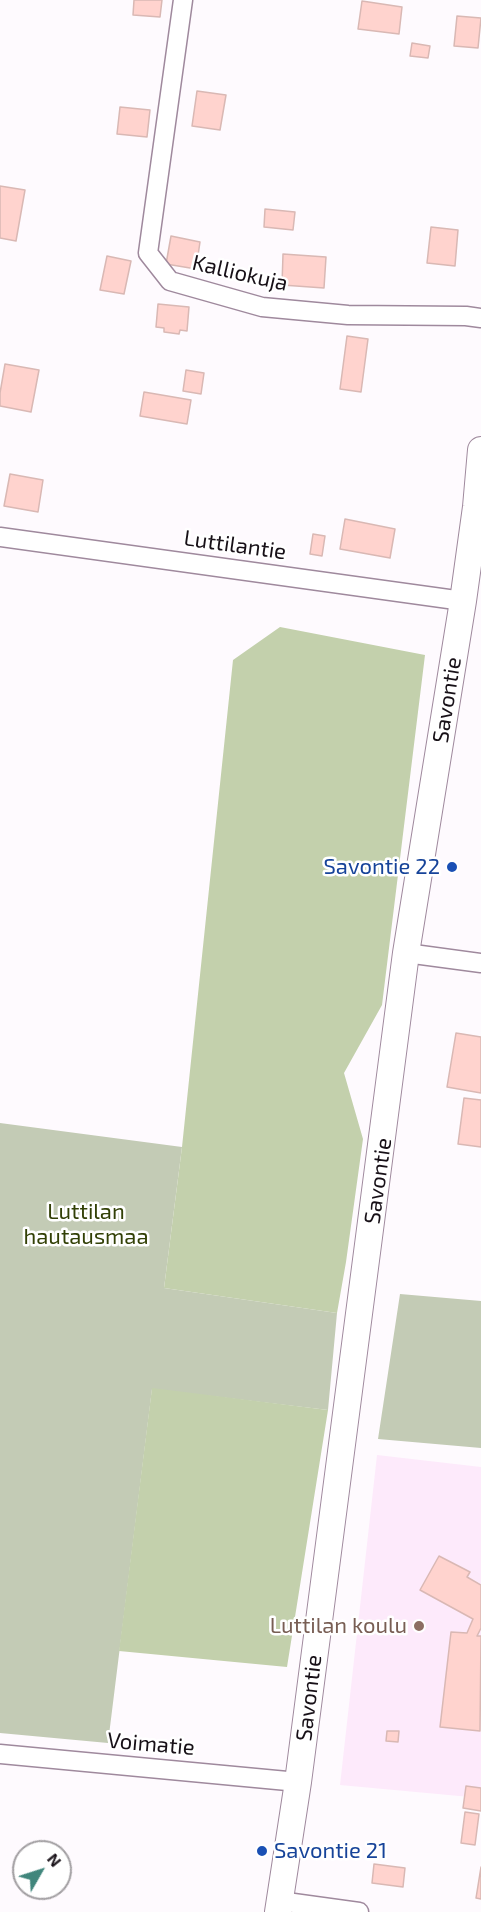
<!DOCTYPE html>
<html>
<head>
<meta charset="utf-8">
<style>
	body { margin:0 }
	#map { position:relative; width:481px; height:1912px; overflow:hidden; background:#fefafe; font-family:"Exo 2",sans-serif }
	canvas { display:block }
	.north { position:absolute; left:12px; top:1840px; width:60px; height:60px; box-sizing:border-box; background:#fff; border:2px solid #a29fa2; border-radius:50%; rotate:51deg; font-size:16px; font-weight:700; line-height:24px; text-align:center; color:#171017 }
	.north::after { content:''; display:block; margin:auto; width:21px; height:27px; background:#40867c; clip-path:polygon(50% 0,100% 100%,50% 72%,0 100%) }
</style>
</head>
<body>
<div id="map">
<canvas width="481" height="1912"></canvas>
<div class="north">N</div>
</div>
<script>
const ctx = document.querySelector('canvas').getContext('2d');
ctx.lineJoin = 'round';
function fillPath(path, color) { ctx.fillStyle = color; ctx.fill(path, 'evenodd'); }
function trace(path, color, width, dash) { ctx.strokeStyle = color; ctx.lineWidth = width; ctx.lineCap = dash ? 'butt' : 'round'; ctx.setLineDash(dash || []); ctx.stroke(path); }
function label(font, color, halo, rows, align = 'center') {
  ctx.font = font + ' "Exo 2",sans-serif'; ctx.lineWidth = 5; ctx.setLineDash([]); ctx.textBaseline = 'middle'; ctx.strokeStyle = halo; ctx.fillStyle = color; for (const [text, x, y, turn = 0] of rows) {
    ctx.save(); ctx.translate(x, y); ctx.rotate((+turn || 0) * Math.PI / 180); ctx.textAlign = isNaN(turn) ? turn : align; if (halo) ctx.strokeText(text, 0, 0); ctx.fillText(text, 0, 0); ctx.restore();
  }
}
const built = new Path2D(`
	M377,1455L481,1467V1798L340,1785Z`);
const green = new Path2D(`
	M0,1123L182,1147L164,1288L337,1313L328,1410L152,1389L108,1743L0,1733Z
	M400,1294L481,1301V1448L378,1439Z`);
const forest = new Path2D(`
	M280,627L425,655L382,1005L344,1073L363,1139L346,1262L337,1313L164,1288L182,1147L233,660Z
	M152,1388L328,1410L287,1667L119,1651Z`);
const building = new Path2D(`
	M134,0H162L160,17L133,15Z
	M362,1L402,7L399,34L358,29Z
	M457,16L481,18L478,48L454,46Z
	M412,43L430,46L428,58L410,56Z
	M197,91L226,95L220,130L192,126Z
	M120,107L150,110L147,137L117,134Z
	M0,186L25,190L16,241L0,238Z
	M265,209L295,212L293,230L264,227Z
	M431,227L458,230L455,266L427,263Z
	M171,236L200,242L196,269L166,264Z
	M283,254L326,257L324,288L282,285Z
	M107,256L131,261L124,294L100,290Z
	M158,304L189,307L187,331L180,330L179,334L164,332V328L156,327Z
	M347,336L368,339L361,392L340,389Z
	M5,364L39,370L31,412L0,406V393Z
	M186,370L204,373L201,394L183,391Z
	M144,392L191,400L187,424L140,416Z
	M10,474L43,480L38,512L4,506Z
	M345,519L395,529L390,558L340,549Z
	M313,534L325,536L322,556L310,554Z
	M456,1033L481,1037V1093L447,1087Z
	M464,1098L481,1100V1147L458,1144Z
	M439,1556L470,1572L467,1577L481,1585V1628L477,1636H481L480,1731L440,1727L451,1632L467,1633L473,1619L420,1590Z
	M387,1731H399L398,1742L386,1741Z
	M466,1786L481,1788V1811L463,1808Z
	M465,1812L479,1814L475,1845L461,1843Z
	M374,1864L405,1868L403,1887L372,1883Z
	M481,1867V1899L476,1898Z`);
const street = new Path2D(`
	M183,0L148,253L170,281L262,307L348,315L466,316L481,318
	M0,537L463,601
	M406,953L481,963
	M0,1754L298,1782
	M279,1901L359,1912`);
const secondary = new Path2D(`
	M278,1912L298,1782L406,953L463,601L476,507L481,450`);
const markers = [
	[452,867,6,"#1a4fb4"],
	[419,1626,6,"#8d6e63"],
	[262,1851,6,"#1a4fb4"]
];
const streetNames = [
	["Kalliokuja",240,273,13],
	["Luttilantie",235,545,8],
	["Savontie",447,700,-81],
	["Savontie",378,1181,-82],
	["Savontie",309,1698,-83],
	["Voimatie",151,1744,5]
];
const transitNames = [
	["Savontie 22",440,867],
	["Savontie 21",274,1851,"left"]
];
const parkNames = [
	["Luttilan",86,1212],
	["hautausmaa",86,1237]
];
const educationNames = [
	["Luttilan koulu",407,1626]
];
fillPath(built, '#fdeafb');
fillPath(green, '#c3cbb5');
fillPath(forest, '#c3d0ac');
fillPath(building, '#ffd3ce');
trace(building, '#d9b8b4', 1.5);
trace(street, '#9f899d', 21);
trace(secondary, '#9f899d', 28);
trace(street, '#fff', 18);
trace(secondary, '#fff', 26);
for (const [x, y, r, color] of markers) { const dot = new Path2D(); dot.arc(x, y, r, 0, 2 * Math.PI); ctx.fillStyle = color; ctx.fill(dot); trace(dot, '#fff', 2); }
label('22px', '#171017', '#fff', streetNames);
label('22px', '#164399', '#fff', transitNames, 'right');
label('22px', '#324006', '#fff', parkNames);
label('22px', '#785e54', '#fff', educationNames, 'right');
</script>
</body>
</html>
